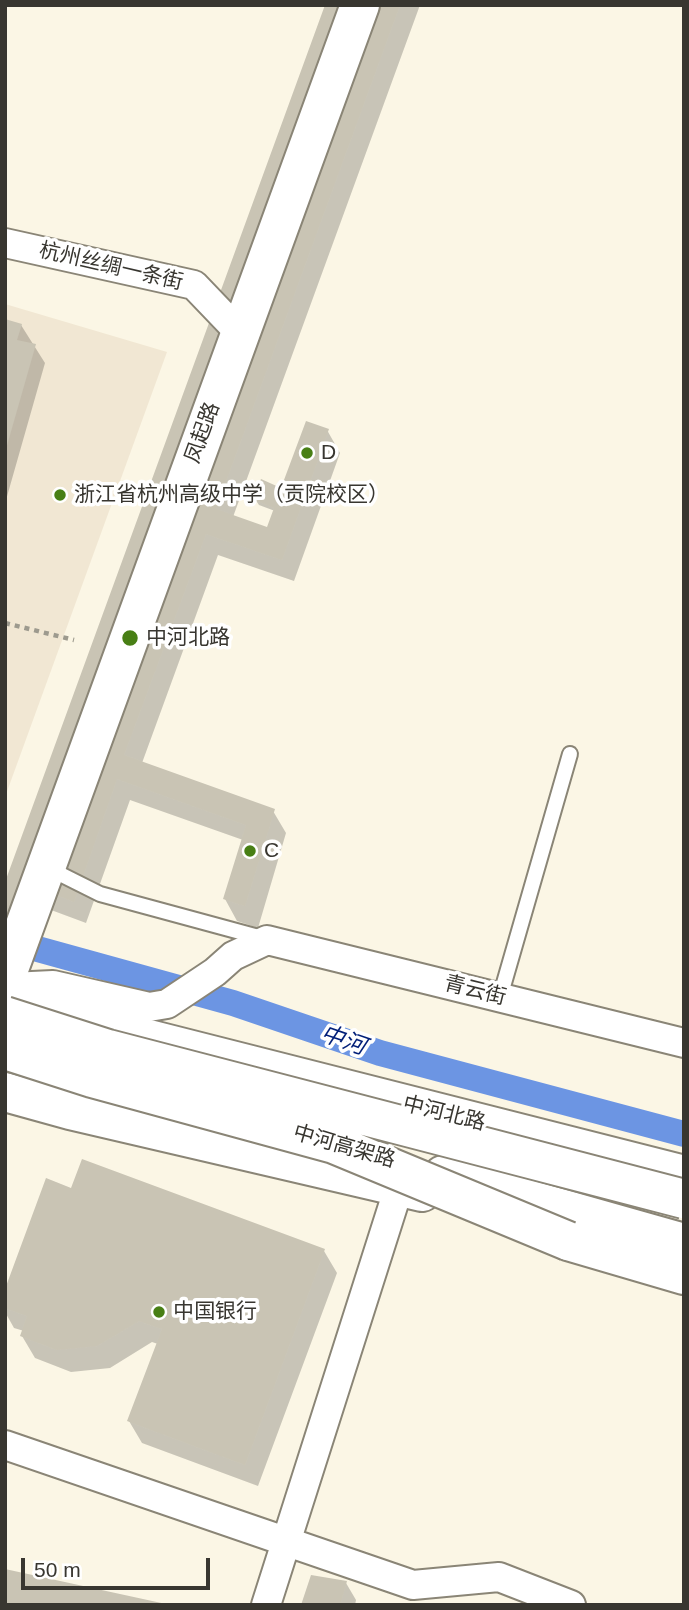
<!DOCTYPE html>
<html>
<head>
<meta charset="utf-8">
<style>
	body { margin:0 }
	#map { position:relative; width:689px; height:1610px; overflow:hidden; background:#fbf6e5; font-family:Helvetica,sans-serif }
	canvas { display:block }
	.frame { position:absolute; inset:0; border:7px solid #383630; pointer-events:none }
	.scale { position:absolute; left:21px; top:1558px; width:189px; height:32px; box-sizing:border-box; border:4px solid #383630; border-top:0; padding-left:9px; font-size:21px; line-height:24px; white-space:nowrap; color:#383630; -webkit-text-stroke:5px #fff; paint-order:stroke }
</style>
</head>
<body>
<div id="map">
<canvas width="689" height="1610"></canvas>
<div class="frame"></div>
<div class="scale">50 m</div>
</div>
<script>
const ctx = document.querySelector('canvas').getContext('2d');
ctx.lineJoin = 'round';
function fillPath(path, color) { ctx.fillStyle = color; ctx.fill(path, 'evenodd'); }
function trace(path, color, width, dash) { ctx.strokeStyle = color; ctx.lineWidth = width; ctx.lineCap = dash ? 'butt' : 'round'; ctx.setLineDash(dash || []); ctx.stroke(path); }
function label(font, color, halo, rows, align = 'center') {
  ctx.font = font + ' Helvetica,"Noto Sans SC",sans-serif'; ctx.lineWidth = 7; ctx.setLineDash([]); ctx.textBaseline = 'middle'; ctx.strokeStyle = halo; ctx.fillStyle = color; for (const [text, x, y, turn = 0] of rows) {
    ctx.save(); ctx.translate(x, y); ctx.rotate((+turn || 0) * Math.PI / 180); ctx.textAlign = isNaN(turn) ? turn : align; if (halo) ctx.strokeText(text, 0, 0); ctx.fillText(text, 0, 0); ctx.restore();
  }
}
const education = new Path2D(`
	M5,304L167,352L5,797Z`);
const shadow = new Path2D(`
	M327,5H420L233,517L269,529L275,511L259,505L255,499L282,493L327,430L340,453L294,581L218,555L142,763L273,811L286,833L258,928L237,921L225,899L243,840L130,800L86,923L43,907Z
	M5,321L21,325L45,363L6,500Z
	M72,1190L324,1251L337,1273L258,1486L142,1443L129,1421L158,1344L152,1342L110,1368L71,1372L35,1358L22,1336L24,1331L14,1328L5,1312V1295Z
	M346,1583L356,1600L355,1605H303Z`);
const canal = new Path2D(`
	M5,940L233,1003L380,1053L684,1134`);
const building = new Path2D(`
	M325,5H400L216,509L267,527L274,508L253,499L261,479L281,488L306,421L329,429L282,560L206,534L124,755L275,809L245,906L223,899L246,825L117,779L74,902L31,885L5,952V882Z
	M5,319L22,324L17,340L36,344L6,449Z
	M82,1159L325,1249L245,1465L127,1421L162,1329L139,1321L97,1346L57,1350L20,1336L27,1316L5,1308V1289L46,1178L71,1188Z
	M5,1569L166,1604V1605H5Z
	M311,1575L347,1581L340,1605H301Z`);
const path = new Path2D(`
	M5,623L74,640`);
const lane = new Path2D(`
	M46,867L100,894L266,939
	M500,997L570,754`);
const street = new Path2D(`
	M5,243L194,285L240,333
	M11,987L53,985L149,1007L167,1004L215,972L233,956L267,940L684,1043
	M5,1445L413,1585L499,1577L571,1605
	M266,1605L399,1187`);
const secondary = new Path2D(`
	M5,980L360,5`);
const primary = new Path2D(`
	M5,989L109,1029L684,1175
	M5,1092L70,1110L422,1192`);
const highway = new Path2D(`
	M443,1175L684,1243
	M568,1241L684,1275`);
const highwayBridge = new Path2D(`
	M5,1016L108,1049L684,1199
	M5,1050L92,1078L334,1144L568,1241`);
const markers = [
	[307,453,7,"#487f15"],
	[60,495,7,"#487f15"],
	[130,638,9,"#487f15"],
	[250,851,7,"#487f15"],
	[159,1312,7,"#487f15"]
];
const streetNames = [
	["杭州丝绸一条街",111,267,13],
	["凤起路",203,433,-70],
	["青云街",475,991,14],
	["中河北路",444,1114,14],
	["中河高架路",344,1147,16]
];
const poiNames = [
	["D",321,453],
	["浙江省杭州高级中学（贡院校区）",74,495],
	["中河北路",146,638],
	["C",264,851],
	["中国银行",173,1312]
];
const waterNames = [
	["中河",343,1041,19]
];
fillPath(education, '#f1e7d3');
fillPath(shadow, '#0003');
trace(canal, '#6c95e3', 26);
fillPath(building, '#c9c4b4');
trace(lane, '#8a8576', 18);
trace(street, '#8a8576', 32);
trace(secondary, '#8a8576', 42);
trace(primary, '#8a8576', 42);
trace(highway, '#8a8576', 42);
trace(path, '#9d9a8e', 4.5, [5, 5]);
trace(lane, '#fff', 14);
trace(street, '#fff', 28);
trace(secondary, '#fff', 38);
trace(primary, '#fff', 38);
trace(highway, '#fff', 38);
trace(highwayBridge, '#8a8576', 42, []);
trace(highwayBridge, '#fff', 38);
for (const [x, y, r, color] of markers) { const dot = new Path2D(); dot.arc(x, y, r, 0, 2 * Math.PI); ctx.fillStyle = color; ctx.fill(dot); trace(dot, '#fff', 2.5); }
label('21px', '#383630', '#fff', streetNames);
label('21px', '#383630', '#fff', poiNames, 'left');
label('italic 23px', '#001e78', '#fff', waterNames);
</script>
</body>
</html>
